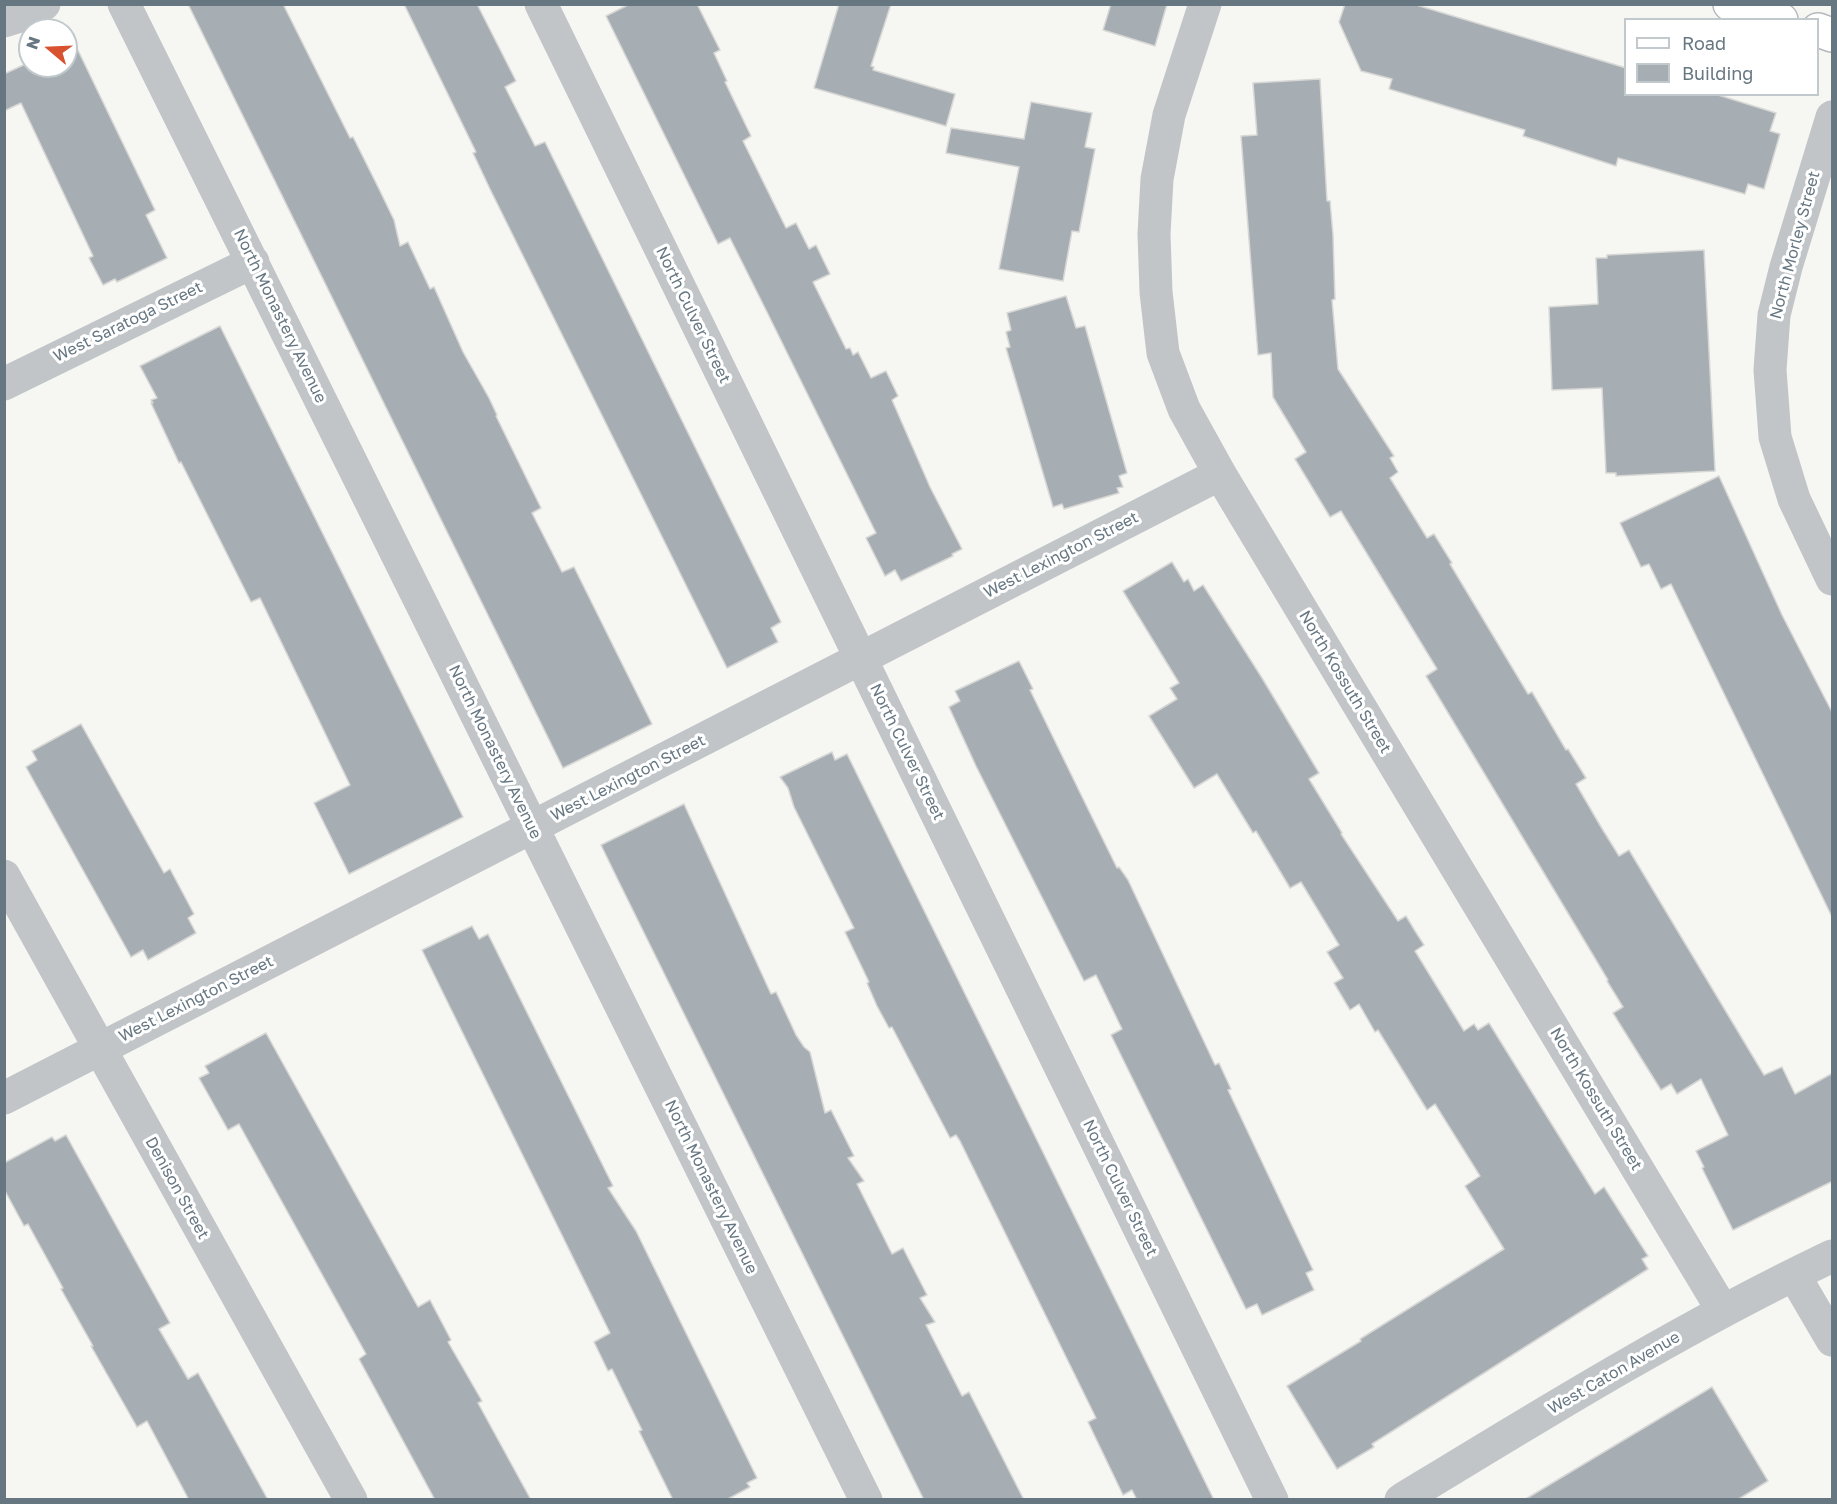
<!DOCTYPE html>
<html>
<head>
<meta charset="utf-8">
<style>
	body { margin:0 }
	#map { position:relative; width:1837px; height:1504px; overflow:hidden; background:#f6f6f3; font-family:"Golos Text",sans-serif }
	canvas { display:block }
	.frame { position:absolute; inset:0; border:6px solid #677782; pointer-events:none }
	.legend { position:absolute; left:1624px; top:18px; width:195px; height:78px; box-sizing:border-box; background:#fff; border:2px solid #c2c9cd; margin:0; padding:8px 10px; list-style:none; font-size:18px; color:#677782 }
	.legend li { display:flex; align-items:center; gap:12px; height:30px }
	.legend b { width:30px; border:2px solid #c2c9cd }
	.north { position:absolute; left:18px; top:18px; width:60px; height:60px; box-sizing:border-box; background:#fff; border:2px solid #c2c9cd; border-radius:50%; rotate:289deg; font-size:16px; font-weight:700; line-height:24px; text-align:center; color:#677782 }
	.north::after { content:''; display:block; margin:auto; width:21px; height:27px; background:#d95230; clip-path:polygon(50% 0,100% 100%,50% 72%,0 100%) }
</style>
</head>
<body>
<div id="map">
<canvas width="1837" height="1504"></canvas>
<div class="frame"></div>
<ul class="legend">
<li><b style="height:8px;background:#fff"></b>Road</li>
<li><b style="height:16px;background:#a7aeb3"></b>Building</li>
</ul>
<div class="north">N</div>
</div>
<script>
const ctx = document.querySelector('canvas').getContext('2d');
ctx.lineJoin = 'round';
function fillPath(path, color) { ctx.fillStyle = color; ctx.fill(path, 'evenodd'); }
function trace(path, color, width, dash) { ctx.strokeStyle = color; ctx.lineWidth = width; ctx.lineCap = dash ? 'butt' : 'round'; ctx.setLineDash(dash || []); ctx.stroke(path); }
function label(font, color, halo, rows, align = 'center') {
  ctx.font = font + ' "Golos Text",sans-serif'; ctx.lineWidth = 6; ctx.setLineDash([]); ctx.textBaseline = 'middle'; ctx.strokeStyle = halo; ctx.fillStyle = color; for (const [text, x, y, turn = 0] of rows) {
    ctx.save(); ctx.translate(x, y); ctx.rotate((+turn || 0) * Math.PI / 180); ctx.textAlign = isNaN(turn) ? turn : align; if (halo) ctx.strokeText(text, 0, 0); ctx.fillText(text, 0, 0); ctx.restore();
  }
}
const building = new Path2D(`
	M188,4H283L350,138L353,137L379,189L394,220L400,246L408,242L430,289L434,287L463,352L489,398L497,415L496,416L541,508L532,513L562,572L574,567L652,724L563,768Z
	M404,4H477L516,81L505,87L535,146L545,142L781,622L771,628L778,642L727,668L490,189L473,153L476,152Z
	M630,4H697L720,50L714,53L727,81L725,82L751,136L743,141L786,228L796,223L809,249L816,245L830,274L813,282L846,349L850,348L853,355L858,352L871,378L886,371L898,396L892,400L930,487L962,549L952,554L953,556L901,581L895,570L885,576L866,538L876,533L764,306L730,238L718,244L606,16Z
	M839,4H891L871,66L874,67L873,70L955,94L946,126L814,88Z
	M1111,4H1167L1155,46L1103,30Z
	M1345,4H1413L1626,68V94H1715L1776,113L1770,131L1780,134L1764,189L1748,184L1745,194L1618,158L1616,166L1523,136L1525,130L1389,89L1392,79L1361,71L1339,22Z
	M74,42L155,210L146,215L167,258L117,282L115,279L103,285L89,258L93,256L21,103L4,111V74L30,62V66H66V45Z
	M1320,79L1327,201H1330L1333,235L1335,299L1332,300L1338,369L1394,456L1390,458L1398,472L1390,478L1427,538L1434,534L1452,563L1450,564L1528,694L1532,692L1566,750L1568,749L1586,778L1576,784L1601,827L1619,856L1629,850L1764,1075L1782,1067L1795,1094L1833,1073V1181L1733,1230L1702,1168L1704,1167L1696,1151L1728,1135L1701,1079L1677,1094L1671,1084L1661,1090L1613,1013L1623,1007L1607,981L1608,980L1426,676L1437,669L1341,511L1330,517L1295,459L1306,452L1273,397L1271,353L1258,355L1241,136L1257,135L1253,83Z
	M1031,102L1092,113L1085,147L1095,149L1079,232L1072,231L1063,281L999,269L1019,167L946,153L951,128L1024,139Z
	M1704,250L1715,471L1616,476V473H1606L1602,388L1552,390L1549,307L1598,304L1596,258H1607V255Z
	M1066,296L1076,328L1085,326L1127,473L1119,476L1123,487L1117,488L1119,493L1064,509L1062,504L1053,507L1006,348L1010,347L1006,332L1011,330L1007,313Z
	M220,326L463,817L349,874L314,803L350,785L260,598L251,602L181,462L179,463L151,403H153L151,400L157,398L140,366Z
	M1719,476L1782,615L1833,714V919L1671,584L1661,589L1649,564L1641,567L1620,523Z
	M1172,562L1184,582L1188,579L1194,591L1203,585L1262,678L1319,773L1309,779L1342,833L1341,834L1398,921L1406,916L1415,931L1424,945L1415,951L1464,1031L1474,1024L1478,1030L1489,1023L1595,1194L1604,1187L1648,1256L1642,1259L1648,1269L1372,1444L1374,1447L1337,1469L1287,1386L1361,1341L1360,1339L1504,1249L1465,1186L1480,1176L1435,1104L1427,1110L1378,1030L1375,1032L1359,1004L1350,1010L1334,983L1343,978L1327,952L1339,945L1301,882L1290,888L1256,831L1253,833L1217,774L1194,788L1149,716L1177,699L1170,688L1179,683L1123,591Z
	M1019,661L1033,689L1030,690L1088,809L1117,868L1119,867L1128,880L1215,1065L1219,1063L1231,1089L1228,1090L1313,1270L1306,1273L1314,1290L1262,1315L1257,1304L1246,1309L1111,1035L1122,1029L1096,975L1084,981L976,766L949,707L960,701L955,691Z
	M81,724L164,873L170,869L194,914L188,918L196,933L148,960L143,950L131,957L26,767L37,760L32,751Z
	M832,752L835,760L847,754L1214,1500H1137L1132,1490L1123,1495L1088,1422L1096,1418L960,1141L956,1135L950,1138L892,1027L889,1028L877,1006L867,983L869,982L845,932L854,928L794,807L788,788L780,777Z
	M684,804L771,994L776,992L796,1035L804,1047L810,1052L825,1113L831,1110L854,1156L848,1158L864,1181L857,1184L892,1254L903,1248L927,1295L920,1298L935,1322L926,1325L962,1396L969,1392L1024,1500H924L619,882L601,845Z
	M472,926L479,939L488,934L613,1186L608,1188L636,1231L757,1478L747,1483L750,1487L726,1500H673L639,1431L642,1430L612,1369L608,1371L594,1342L610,1333L422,950Z
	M266,1033L418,1307L430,1300L451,1340L448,1342L482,1401L478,1403L531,1500H435L359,1359L366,1354L239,1124L228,1130L199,1078L209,1073L205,1066Z
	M66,1135L170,1323L159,1329L188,1379L198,1373L268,1500H189L147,1421L137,1427L91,1346H93L61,1289L63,1288L28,1224L24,1226L4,1189V1163L52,1137L55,1141Z
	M1712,1387L1768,1481L1737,1500H1524Z`);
const minor = new Path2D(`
	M124,4L866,1500
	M541,4L1272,1500
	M1205,4L1169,115L1157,179L1154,234L1156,292L1163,353L1184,409L1220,474L1723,1311
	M4,21L20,16L44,4
	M1832,117L1786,267L1774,315L1770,370L1775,437L1794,499L1832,579
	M4,384L253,262
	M4,876L351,1500
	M4,1098L1220,474
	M1794,1275L1832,1340
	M1401,1500C1542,1414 1683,1327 1832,1256`);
const major = new Path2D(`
	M1730,4L1781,20
	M1818,30L1832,35`);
const streetNames = [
	["North Morley Street",1795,245,-75],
	["North Culver Street",693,315,64],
	["North Monastery Avenue",280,316,64],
	["West Saratoga Street",128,322,-26],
	["West Lexington Street",1061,555,-27],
	["North Kossuth Street",1345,682,59],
	["North Monastery Avenue",495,752,64],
	["North Culver Street",907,752,64],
	["West Lexington Street",628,778,-27],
	["West Lexington Street",196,999,-27],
	["North Kossuth Street",1596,1099,59],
	["North Monastery Avenue",711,1187,64],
	["Denison Street",177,1188,61],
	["North Culver Street",1120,1188,64],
	["West Caton Avenue",1614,1373,-30]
];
fillPath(building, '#a7aeb3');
trace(building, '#d7d7d5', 1.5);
trace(major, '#b5b9bc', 36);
trace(minor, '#c1c5c8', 33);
trace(major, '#fff', 33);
label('16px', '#677782', '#fff', streetNames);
</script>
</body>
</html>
